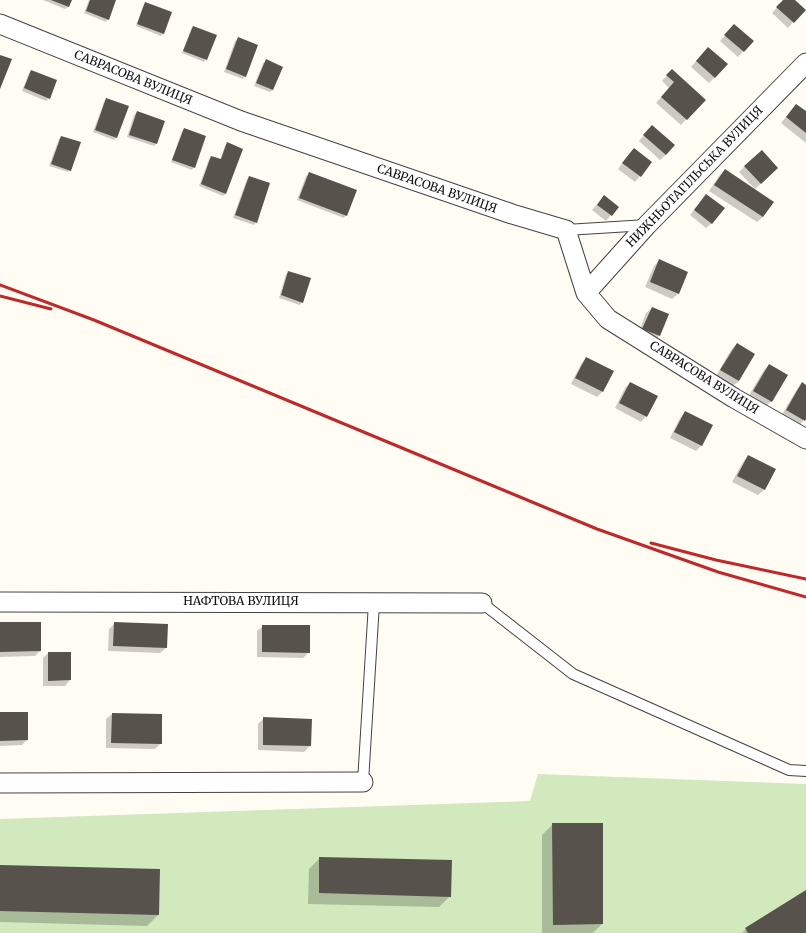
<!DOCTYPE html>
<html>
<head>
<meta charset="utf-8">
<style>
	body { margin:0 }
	canvas { display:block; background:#fffdf3 }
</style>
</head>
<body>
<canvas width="806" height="933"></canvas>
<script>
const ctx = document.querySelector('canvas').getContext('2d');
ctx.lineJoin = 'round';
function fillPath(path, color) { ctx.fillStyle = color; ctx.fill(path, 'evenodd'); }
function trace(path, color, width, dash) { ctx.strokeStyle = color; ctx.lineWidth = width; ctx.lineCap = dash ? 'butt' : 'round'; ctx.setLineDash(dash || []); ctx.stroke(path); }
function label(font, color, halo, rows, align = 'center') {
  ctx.font = font + ' Merriweather,serif'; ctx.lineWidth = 4; ctx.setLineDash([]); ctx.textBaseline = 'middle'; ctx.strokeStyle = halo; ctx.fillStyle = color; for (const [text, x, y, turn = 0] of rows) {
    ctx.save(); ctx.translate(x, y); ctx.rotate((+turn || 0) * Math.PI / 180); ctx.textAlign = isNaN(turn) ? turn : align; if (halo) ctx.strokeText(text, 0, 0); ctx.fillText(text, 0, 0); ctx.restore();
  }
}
const green = new Path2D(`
	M538,774L806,784V933H0V819L530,801Z`);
const shadow = new Path2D(`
	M43,0H71L68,7L65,9Z
	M89,0H115L108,19L106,22L84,13Z
	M784,0H793L804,10L788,28L772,13Z
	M146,3L164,33L161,36L136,26L143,6Z
	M193,27L206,59L204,62L182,53L191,29Z
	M729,31L752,41L738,57L720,41Z
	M238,39L245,76L243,79L224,72L235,41Z
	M703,53L715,77L709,83L691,67Z
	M266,61L282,67L273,90L270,92L254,86L263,63Z
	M672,70L704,100L681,125L656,103L669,88L662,81Z
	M31,71L49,98L46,101L22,91L29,73Z
	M106,99L116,138L114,140L93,132L104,102Z
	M796,105L806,112V143L781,123Z
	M137,112L164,122L156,144L154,146L127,137L134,115Z
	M184,129L194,167L192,170L171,162L182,131Z
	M647,132L666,155L660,160L639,141Z
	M61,137L71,170L68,172L49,166L59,139Z
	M227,144L226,193L223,196L199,186L209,159L212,157L220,160L225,146Z
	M634,149L640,176L635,182L618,169L628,155Z
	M745,166L771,174L755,189L739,172Z
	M725,170L772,202L763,217L757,222L709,191L719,176Z
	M309,173L346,215L344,218L297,200L306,176Z
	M249,177L256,222L254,225L233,218L247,179Z
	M706,195L712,223L706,228L690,215Z
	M604,196L618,207L606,221L592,210Z
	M659,261L687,272L678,294L672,299L645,287L654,266Z
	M289,272L302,302L300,305L279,298L286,274Z
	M652,308L659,336L654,341L638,335L646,313Z
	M737,344L739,381L733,386L716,376L731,350Z
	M586,358L612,371L602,392L597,397L571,384L581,364Z
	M769,365L771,401L766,407L748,397L764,370Z
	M630,383L646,416L641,422L615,408L625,388Z
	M802,384L806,386V417L799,426L781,416L797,389Z
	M685,412L712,425L701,446L696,451L670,438L680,418Z
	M748,456L774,470L764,490L758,495L732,482L743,462Z
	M0,623H40V651L35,656L0,657Z
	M115,623L166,648L160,653L108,651L109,629Z
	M263,626L309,652L303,658L257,657V631Z
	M48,653H70V680L65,686H43V658Z
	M0,713L27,740L22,745L0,746Z
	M112,714L161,715V743L155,749L106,748V719Z
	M264,718L310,720V746L304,752L258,750V724Z
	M553,824L602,924L593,933H542V835Z
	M320,858L450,896L439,907L308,904L309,869Z
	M0,866L158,915L147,926L0,922Z
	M806,892V933H742L746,929Z`);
const building = new Path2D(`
	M51,0H72L69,7Z
	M90,0H116L109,20L86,11Z
	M783,0H795L806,10L794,23L776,7Z
	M145,2L172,12L164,34L137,24Z
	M734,24L754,41L744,52L724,35Z
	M193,26L217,35L207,60L183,51Z
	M238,37L258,45L246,77L226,69Z
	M708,47L728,64L715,78L696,61Z
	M0,55L12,59L0,89Z
	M266,59L283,67L273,90L256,83Z
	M672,69L706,100L687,120L661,97L674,82L666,75Z
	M31,70L57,80L50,99L24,88Z
	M106,98L129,106L117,138L95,130Z
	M796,104L806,111V133L786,117Z
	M137,111L165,121L157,144L129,135Z
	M652,125L675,145L666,155L643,135Z
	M184,128L206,136L195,168L172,160Z
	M61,136L81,142L71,171L51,164Z
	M227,142L243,149L226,194L201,184L211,156L221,159Z
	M634,148L652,162L641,177L622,163Z
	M762,150L778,168L761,184L744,166Z
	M725,169L774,202L763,217L714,185Z
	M309,172L357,190L347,216L299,198Z
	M249,176L270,183L257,223L235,215Z
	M706,194L725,208L712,224L694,210Z
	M604,195L619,207L612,216L597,205Z
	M659,259L688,272L679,294L650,282Z
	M288,271L311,278L303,303L281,295Z
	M652,307L669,314L660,336L642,329Z
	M737,343L755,354L739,381L720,370Z
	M586,357L614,371L603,392L575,378Z
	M769,364L788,375L772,402L753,391Z
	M630,382L658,396L647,417L619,403Z
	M802,382L806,385V419L805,421L786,410Z
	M685,411L713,425L702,446L674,432Z
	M748,455L776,469L765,490L737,476Z
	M0,622H41V651L0,652Z
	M114,622L168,624L167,648L113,646Z
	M262,625H310V653L262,652Z
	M48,652H71V680L48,681Z
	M0,712H28V740L0,741Z
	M112,713L162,714V744L111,743Z
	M263,717L312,719L311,746L263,745Z
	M552,823H603V924L553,925Z
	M319,857L452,860L451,897L319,893Z
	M0,865L160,869L159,915L0,911Z
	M806,890V933H748L745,928Z`);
const lane = new Path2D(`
	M566,230L647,225
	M482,603L573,674L789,770L806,771
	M363,782L374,603`);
const street = new Path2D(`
	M0,24L241,121L512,214L566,230L586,293L608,319L734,398L806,439
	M586,293L647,225L806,63
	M0,602L482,603
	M0,783L363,782`);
const rail = new Path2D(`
	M0,285L94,320L597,529L718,572L806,597
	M0,296L51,309
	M651,543L716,560L806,579`);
const streetNames = [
	["САВРАСОВА ВУЛИЦЯ",133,78,22],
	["НИЖНЬОТАГІЛЬСЬКА ВУЛИЦЯ",695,177,-46],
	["САВРАСОВА ВУЛИЦЯ",437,189,19],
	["САВРАСОВА ВУЛИЦЯ",704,378,32],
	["НАФТОВА ВУЛИЦЯ",241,602]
];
fillPath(green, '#d2e9bd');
fillPath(shadow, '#0003');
fillPath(building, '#58524c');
trace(lane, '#434343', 12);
trace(street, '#434343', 21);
trace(lane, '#fff', 10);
trace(street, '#fff', 19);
trace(rail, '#be2a2b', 3);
label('12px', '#101010', '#fff', streetNames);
</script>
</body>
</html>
